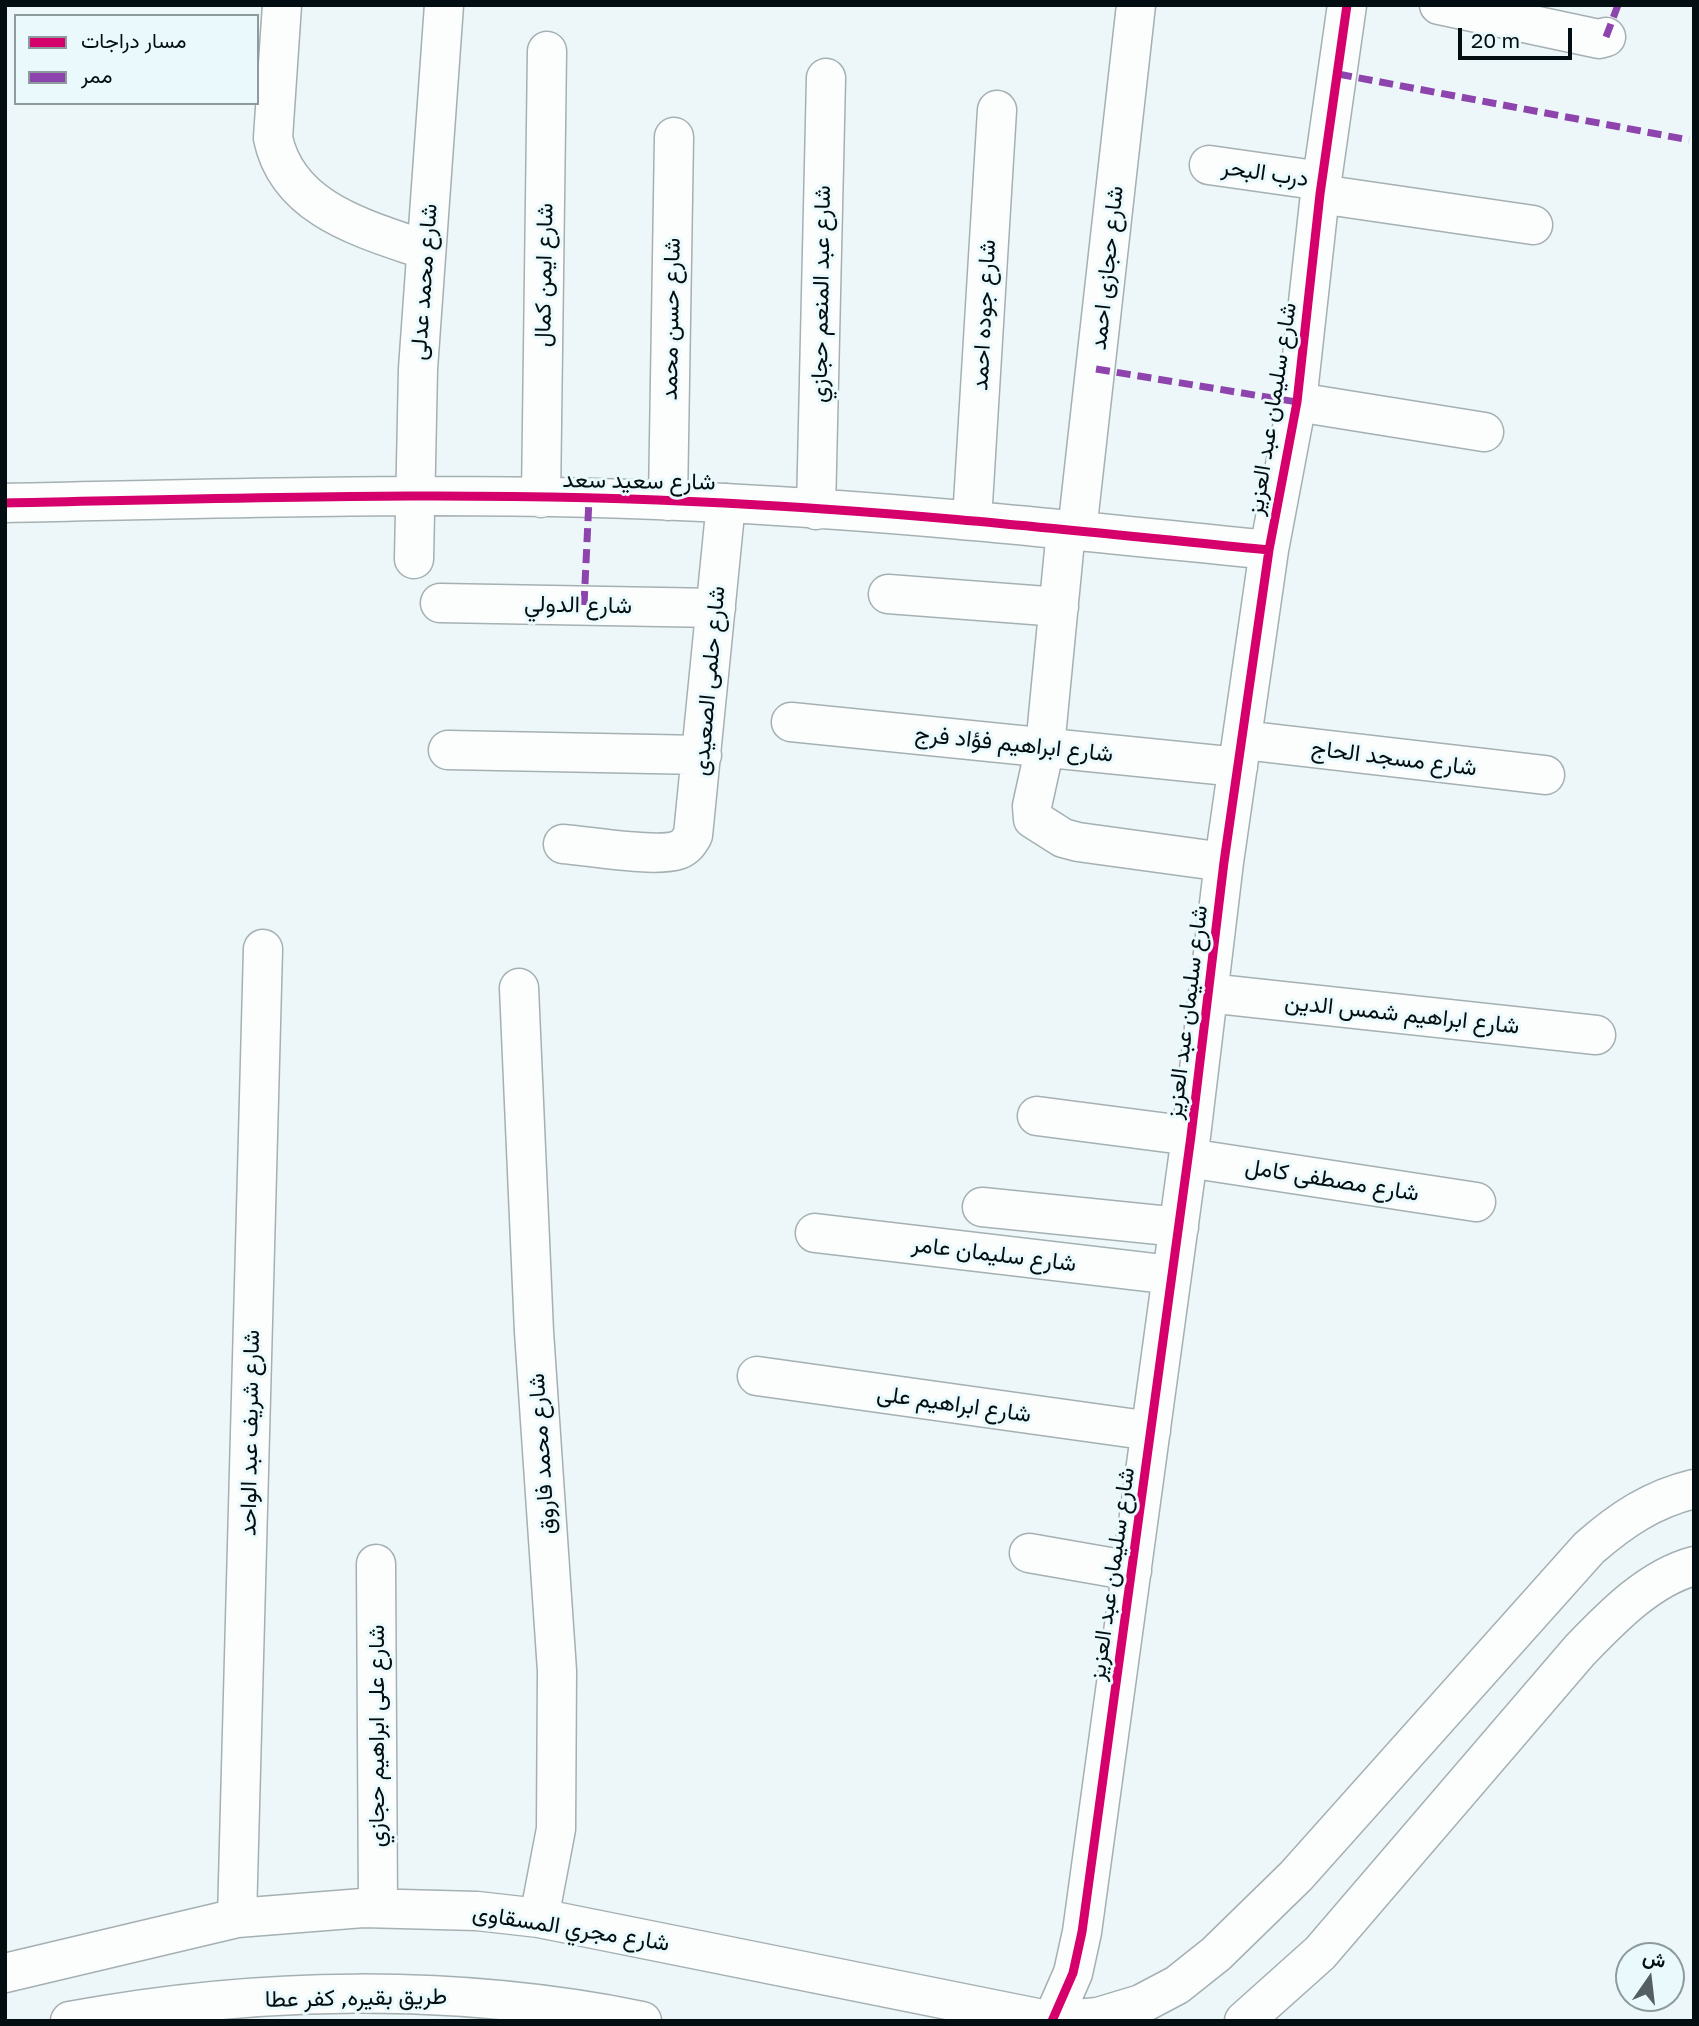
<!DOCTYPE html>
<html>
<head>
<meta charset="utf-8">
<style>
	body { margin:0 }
	#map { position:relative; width:1699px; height:2026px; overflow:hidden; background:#edf6f8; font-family:"Golos Text",Vazirmatn,sans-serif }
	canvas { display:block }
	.frame { position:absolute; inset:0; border:7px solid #020e11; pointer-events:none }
	.legend { position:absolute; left:14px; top:14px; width:245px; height:91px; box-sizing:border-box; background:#e9f9fc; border:2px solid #8d9b9e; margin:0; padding:9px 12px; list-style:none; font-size:21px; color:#020e11 }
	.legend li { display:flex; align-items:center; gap:14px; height:35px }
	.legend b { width:35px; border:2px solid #8d9b9e }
	.north { position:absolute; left:1615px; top:1942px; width:70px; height:70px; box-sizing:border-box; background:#e9f9fc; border:2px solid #8d9b9e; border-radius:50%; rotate:14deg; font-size:19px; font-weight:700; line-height:28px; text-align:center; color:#020e11 }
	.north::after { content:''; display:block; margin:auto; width:24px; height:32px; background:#545f62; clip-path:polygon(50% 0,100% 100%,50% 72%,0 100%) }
	.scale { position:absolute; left:1458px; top:28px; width:114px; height:32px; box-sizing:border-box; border:4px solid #020e11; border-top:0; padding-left:9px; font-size:21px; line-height:24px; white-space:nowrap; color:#020e11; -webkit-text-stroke:5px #e9f9fc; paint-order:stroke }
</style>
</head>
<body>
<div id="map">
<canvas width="1699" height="2026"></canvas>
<div class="frame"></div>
<ul class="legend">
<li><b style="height:9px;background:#d6006c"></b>مسار دراجات</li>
<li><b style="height:9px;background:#8e44ad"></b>ممر</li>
</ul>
<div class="north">ش</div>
<div class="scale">20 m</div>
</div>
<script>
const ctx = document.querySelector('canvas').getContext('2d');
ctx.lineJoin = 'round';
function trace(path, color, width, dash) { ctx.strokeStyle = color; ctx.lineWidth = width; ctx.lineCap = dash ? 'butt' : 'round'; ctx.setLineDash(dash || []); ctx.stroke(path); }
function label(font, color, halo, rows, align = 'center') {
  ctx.font = font + ' "Golos Text",Vazirmatn,sans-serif'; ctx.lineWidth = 6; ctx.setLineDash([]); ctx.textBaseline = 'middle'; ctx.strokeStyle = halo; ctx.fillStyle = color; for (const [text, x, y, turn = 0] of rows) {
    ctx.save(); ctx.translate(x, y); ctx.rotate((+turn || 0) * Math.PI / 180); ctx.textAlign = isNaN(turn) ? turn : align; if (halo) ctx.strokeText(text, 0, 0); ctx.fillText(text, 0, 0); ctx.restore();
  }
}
const minor = new Path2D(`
	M282,5L273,138C288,210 365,229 425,250
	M1439,5L1599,39L1606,37
	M1209,165L1322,181
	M1320,194L1533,225
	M1297,402L1484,432
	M541,498L547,51
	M668,501L674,137
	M5,503C245,498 485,490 724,503C906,512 1088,532 1269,550
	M816,510L826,78
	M972,520L997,110
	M1066,530L1045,747L1032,806L1033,819L1063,838L1078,842L1224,862
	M1077,531L1136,5
	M414,559L418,369L444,5
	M888,594L1059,607
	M440,603L716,608
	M791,722L1238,767
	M1243,740L1545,775
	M448,750L702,755
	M563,844C589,846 656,858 678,850C686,847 689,842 693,835L726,503
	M519,988L534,1332L557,1671L556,1829L539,1918
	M1208,993L1596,1035
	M1037,1116L1191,1136
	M1188,1158L1476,1202
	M982,1207L1179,1227
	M815,1233L1172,1275
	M757,1376L1151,1431
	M1029,1553L1132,1571
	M376,1564L378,1908
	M237,1918L263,949
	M5,1973L237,1918L363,1908L477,1911L539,1918L1052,2021
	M70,2021C257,1986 455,1983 642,2021
	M1052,2021L1073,1973L1082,1932L1191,1136L1224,862L1269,550L1297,402L1320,194L1347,5
	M1053,2021L1098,2017L1141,2004L1177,1985L1216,1954L1296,1876L1589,1548C1621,1520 1652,1499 1694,1489
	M1244,2021L1320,1953L1580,1650C1611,1618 1649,1578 1694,1566`);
const quiet = new Path2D(`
	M1606,37L1618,5
	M1338,74L1689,140
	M1096,369L1297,402
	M584,605L589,499`);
const cycleway = new Path2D(`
	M5,503C245,498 485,490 724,503C906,512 1088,532 1269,550
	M1052,2021L1073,1973L1082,1932L1191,1136L1224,862L1269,550L1297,402L1320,194L1347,5`);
const streetNames = [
	["درب البحر",1265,173,8],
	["شارع حجازى احمد",1107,268,-84],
	["شارع ايمن كمال",544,275,-89],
	["شارع محمد عدلى",424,282,-86],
	["شارع عبد المنعم حجازي",821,294,-89],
	["شارع جوده احمد",984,315,-87],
	["شارع حسن محمد",671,319,-89],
	["شارع سليمان عبد العزيز",1272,409,-81],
	["شارع سعيد سعد",639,481,1],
	["شارع الدولي",578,605,1],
	["شارع حلمى الصعيدى",709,681,-85],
	["شارع ابراهيم فؤاد فرج",1014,744,6],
	["شارع مسجد الحاج",1394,758,7],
	["شارع سليمان عبد العزيز",1187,1012,-83],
	["شارع ابراهيم شمس الدين",1402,1014,6],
	["شارع مصطفى كامل",1332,1180,9],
	["شارع سليمان عامر",994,1254,7],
	["شارع ابراهيم على",954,1404,8],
	["شارع شريف عبد الواحد",250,1433,-89],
	["شارع محمد فاروق",542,1454,-94],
	["شارع سليمان عبد العزيز",1112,1574,-82],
	["شارع على ابراهيم حجازي",377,1736,-90],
	["شارع مجري المسقاوى",571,1928,9],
	["طريق بقيره, كفر عطا",356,1998,-1]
];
trace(minor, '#a5b0b3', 41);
trace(minor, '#fcfefe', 38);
trace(quiet, '#8e44ad', 7, [14, 7]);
trace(cycleway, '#d6006c', 9);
label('23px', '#020e11', '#e9f9fc', streetNames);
</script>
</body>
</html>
